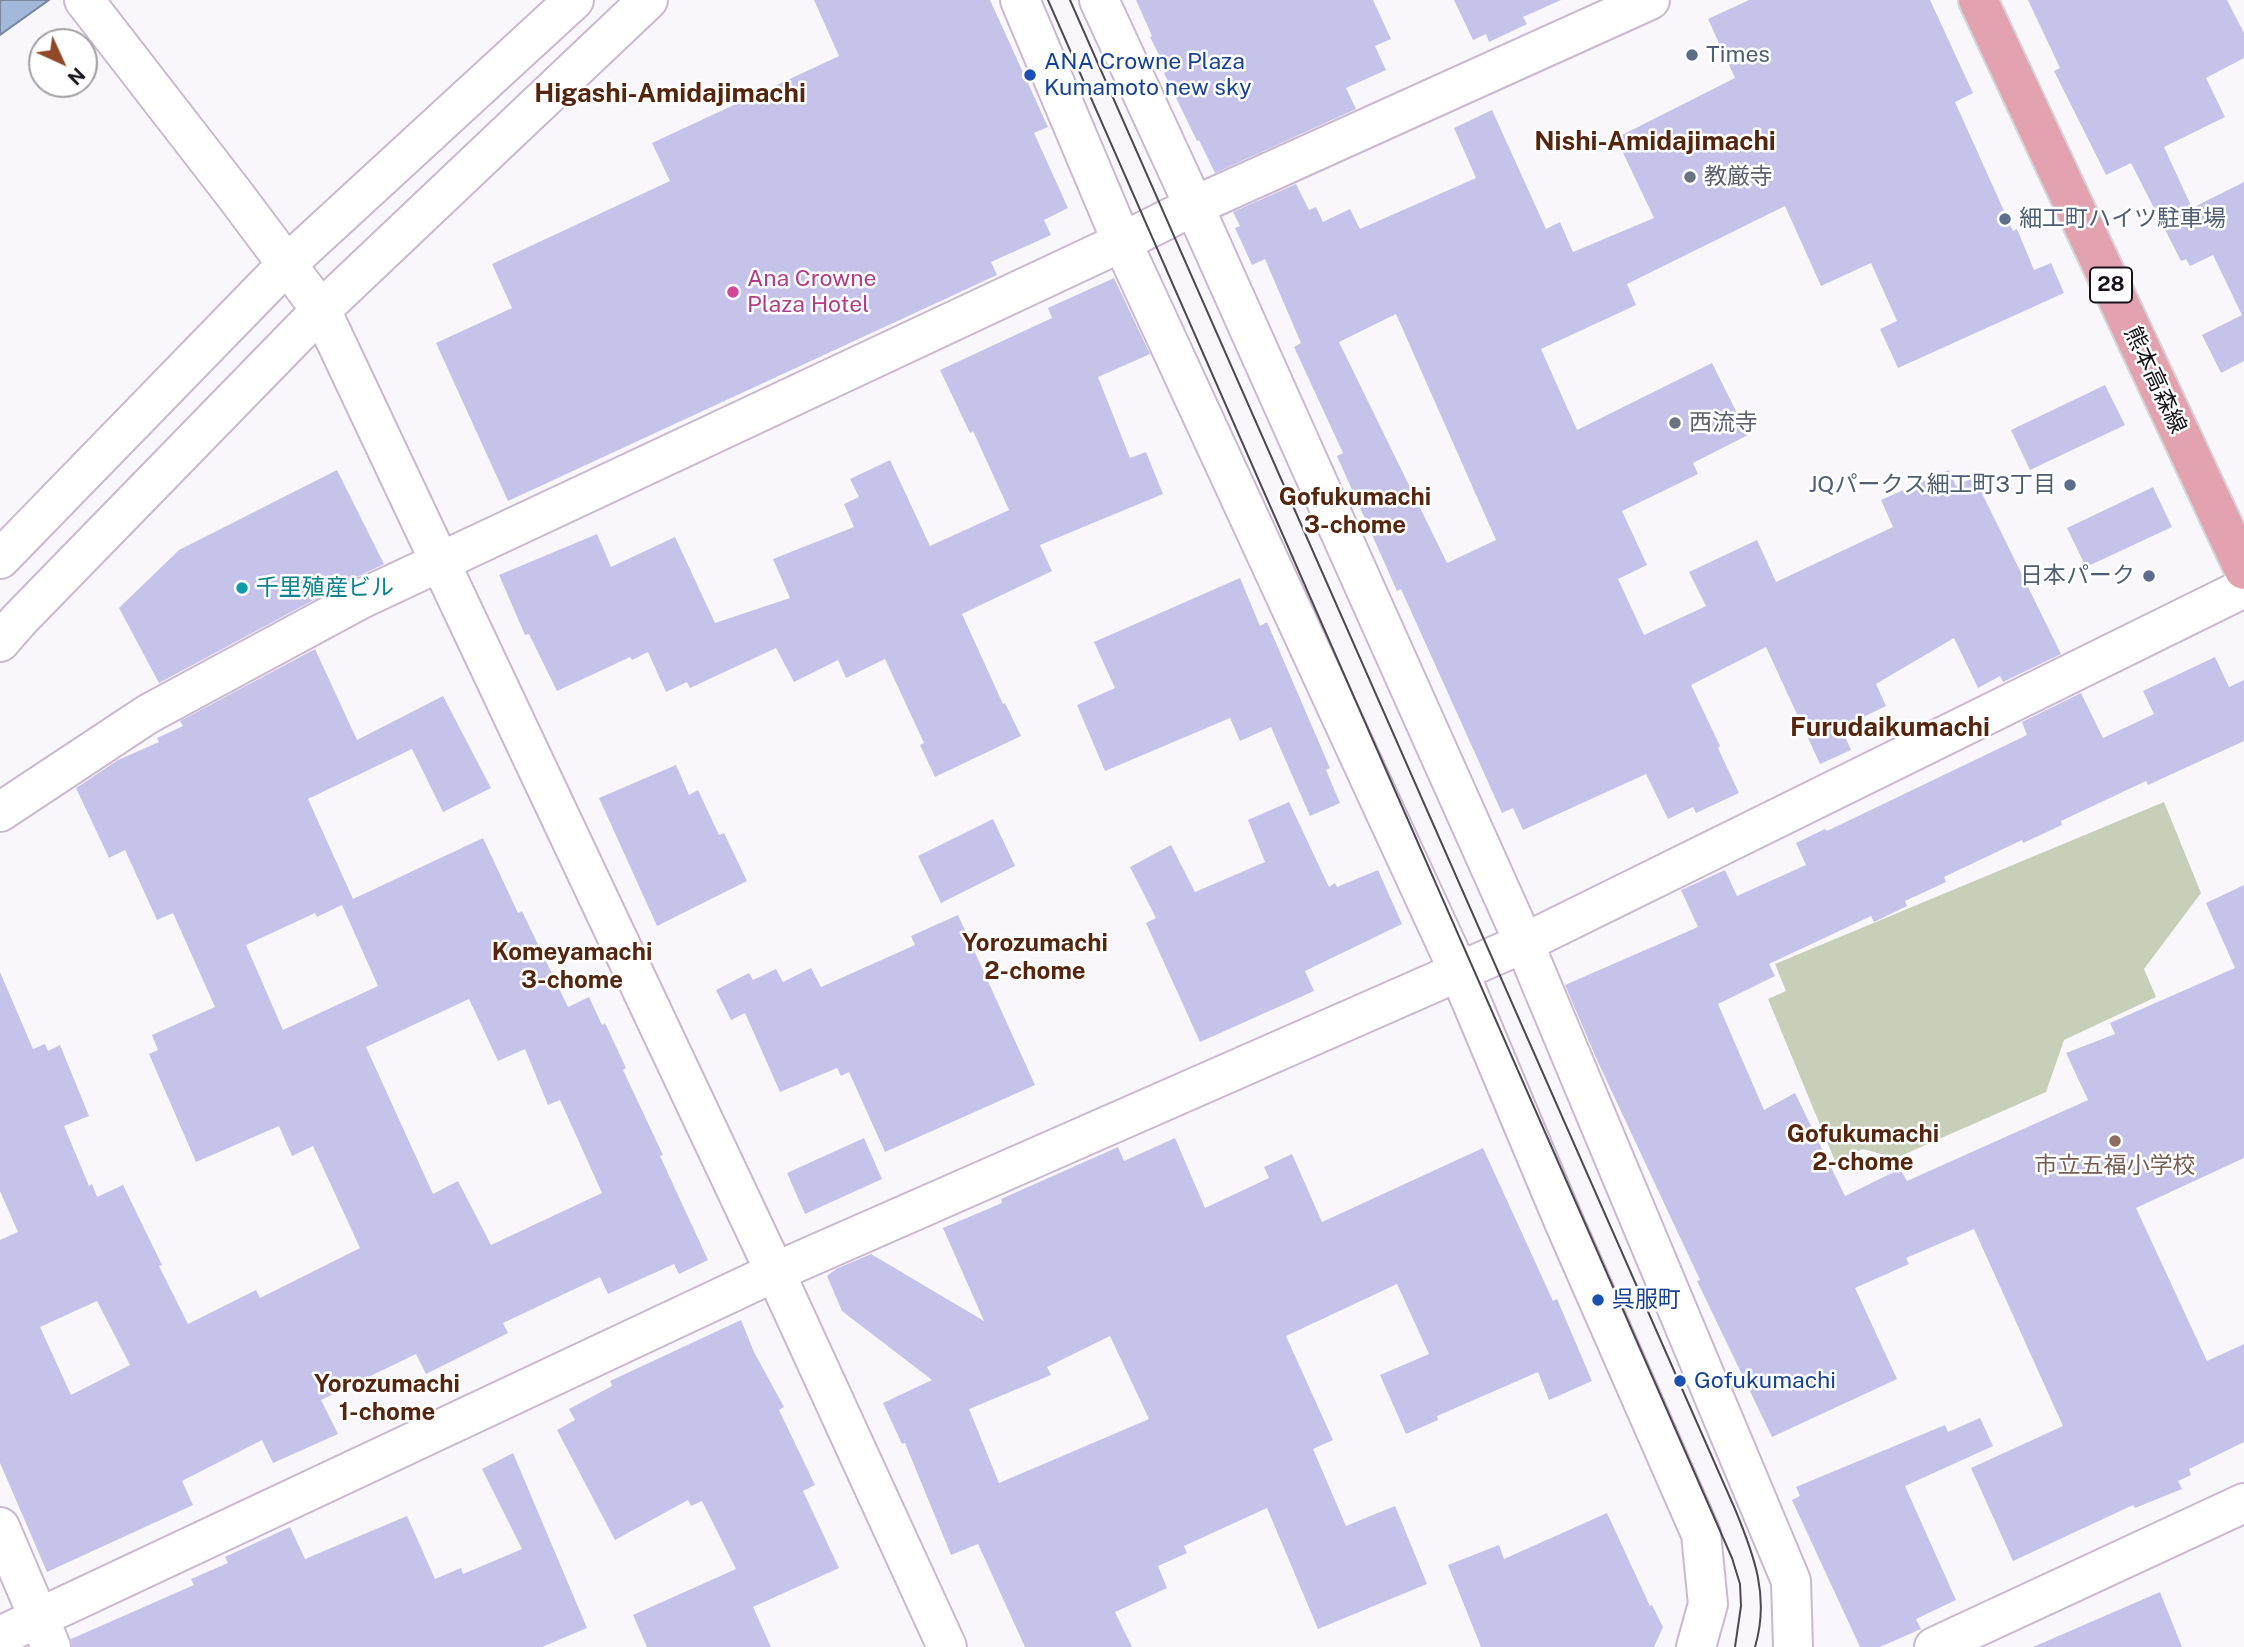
<!DOCTYPE html>
<html>
<head>
<meta charset="utf-8">
<style>
	body { margin:0 }
	#map { position:relative; width:2244px; height:1647px; overflow:hidden; background:#faf7fc; font-family:"Public Sans",sans-serif }
	canvas { display:block }
	.north { position:absolute; left:28px; top:28px; width:70px; height:70px; box-sizing:border-box; background:#fff; border:2px solid #a3a0a4; border-radius:50%; rotate:135deg; font-size:19px; font-weight:700; line-height:28px; text-align:center; color:#18121b }
	.north::after { content:''; display:block; margin:auto; width:24px; height:32px; background:#914928; clip-path:polygon(50% 0,100% 100%,50% 72%,0 100%) }
</style>
</head>
<body>
<div id="map">
<canvas width="2244" height="1647"></canvas>
<div class="north">N</div>
</div>
<script>
const ctx = document.querySelector('canvas').getContext('2d');
ctx.lineJoin = 'round';
function fillPath(path, color) { ctx.fillStyle = color; ctx.fill(path, 'evenodd'); }
function trace(path, color, width, dash) { ctx.strokeStyle = color; ctx.lineWidth = width; ctx.lineCap = dash ? 'butt' : 'round'; ctx.setLineDash(dash || []); ctx.stroke(path); }
function label(font, color, halo, rows, align = 'center') {
  ctx.font = font + ' "Public Sans","Noto Sans JP",sans-serif'; ctx.lineWidth = 5; ctx.setLineDash([]); ctx.textBaseline = 'middle'; ctx.strokeStyle = halo; ctx.fillStyle = color; for (const [text, x, y, turn = 0] of rows) {
    ctx.save(); ctx.translate(x, y); ctx.rotate((+turn || 0) * Math.PI / 180); ctx.textAlign = isNaN(turn) ? turn : align; if (halo) ctx.strokeText(text, 0, 0); ctx.fillText(text, 0, 0); ctx.restore();
  }
}
const green = new Path2D(`
	M2164,802L2201,893L2144,969L2156,997L2064,1040L2046,1092L1896,1158L1863,1149L1835,1161L1768,999L1786,991L1775,964Z`);
const water = new Path2D(`
	M0,0H49L0,35Z`);
const building = new Path2D(`
	M814,0H990L1048,127L1034,133L1068,208L1044,220L1051,235L991,262L997,275L508,501L436,343L512,308L492,264L670,181L652,143L839,56Z
	M1136,0H1373L1391,39L1375,46L1386,70L1346,88L1356,109L1215,173L1199,140L1197,141L1164,73L1167,71L1150,37L1152,36Z
	M1454,0H1561L1523,17L1527,24L1489,42L1486,34L1473,40Z
	M1749,0H1930L1973,93L1955,102L2013,231L2017,229L2034,270L2051,263L2064,293L1898,368L1880,329L1897,321L1871,263L1821,286L1785,206L1627,284L1636,305L1541,349L1577,430L1712,363L1748,435L1693,463L1698,474L1622,511L1647,565L1618,579L1644,635L1706,606L1689,572L1757,540L1776,582L1893,527L1881,500L1949,470L1956,486L1974,477L2061,654L2003,682L2000,676L1978,688L1954,638L1876,684L1886,706L1841,728L1851,750L1820,764L1766,647L1691,685L1720,746L1718,748L1739,793L1696,813L1693,807L1668,819L1646,774L1523,830L1513,808L1502,813L1401,589L1397,591L1337,456L1343,453L1294,347L1301,343L1265,259L1252,265L1235,228L1240,226L1233,212L1296,184L1309,210L1316,207L1323,222L1350,209L1360,229L1476,178L1454,128L1492,110L1546,229L1560,222L1573,252L1654,218L1616,138L1735,78L1708,19ZM1396,314L1496,540L1447,563L1339,342Z
	M2028,0H2227L2244,33V58L2206,78L2225,117L2164,147L2192,208L2244,182V361L2221,373L2202,335L2242,315L2213,255L2190,266L2186,259L2181,261L2131,163L2106,175L2054,71L2060,68Z
	M1114,278L1150,354L1098,377L1130,458L1146,452L1163,494L1040,545L1052,571L962,614L1003,704L1005,703L1021,736L935,777L920,745L924,743L885,659L846,678L838,660L794,682L776,648L690,688L687,682L666,692L648,652L632,660L630,657L557,691L529,634L525,635L499,575L597,534L611,567L675,537L715,623L790,598L773,559L854,527L844,504L859,497L850,479L890,460L930,546L1009,510L973,431L970,433L940,370L1052,318L1048,308Z
	M2105,385L2125,425L2030,470L2011,430Z
	M337,470L384,564L351,580L159,683L119,608L179,550Z
	M2153,487L2172,527L2086,567L2067,528Z
	M1240,578L1260,626L1267,622L1330,768L1326,770L1340,803L1310,816L1271,727L1240,741L1230,718L1105,771L1077,705L1115,688L1094,642Z
	M315,649L357,740L443,696L491,788L443,812L412,749L308,799L353,899L483,838L518,913L522,911L568,1007L589,997L602,1025L605,1023L626,1068L623,1070L663,1155L660,1156L708,1260L679,1274L674,1264L608,1294L600,1277L503,1323L508,1333L426,1374L416,1354L321,1400L338,1434L273,1463L262,1440L182,1481L193,1505L47,1572L0,1463V1240L18,1232L0,1191V972L33,1049L45,1044L48,1051L60,1045L89,1116L64,1126L89,1186L92,1184L97,1197L123,1185L162,1265L159,1266L188,1324L256,1290L260,1298L360,1248L313,1146L292,1156L279,1126L196,1162L149,1054L158,1050L152,1035L215,1007L173,913L157,920L125,850L109,858L76,788L118,760L159,742L157,738L183,726L180,721ZM342,905L378,986L283,1030L246,945L315,913L317,917ZM469,999L498,1061L525,1049L548,1105L560,1100L602,1193L491,1245L458,1181L433,1194L366,1047ZM97,1301L130,1365L71,1395L40,1327Z
	M2215,657L2229,687L2244,680V741L2148,785L2146,781L2061,821L2062,825L2023,843L2022,840L1944,877L1946,882L1905,901L1907,906L1874,922L1871,916L1769,964L1775,976L1718,1004L1764,1110L1795,1093L1845,1196L1900,1169L1907,1181L2088,1100L2066,1053L2115,1034L2110,1023L2235,968L2206,903L2244,885V1158L2136,1208L2207,1361L2244,1344V1442L2189,1469L2191,1475L2178,1481L2182,1489L2135,1508L2133,1505L2013,1561L1971,1468L2063,1426L1974,1229L1906,1258L1909,1264L1855,1288L1897,1379L1772,1437L1697,1281L1700,1280L1597,1060L1565,985L1698,927L1681,890L1725,870L1737,896L1806,865L1796,843L1825,829L1827,831L2027,735L2022,722L2081,693L2103,738L2154,714L2143,691Z
	M676,765L689,795L698,790L719,835L724,833L747,881L657,926L599,798Z
	M1289,802L1329,887L1335,883L1337,887L1378,870L1402,924L1305,971L1314,991L1200,1042L1146,923L1156,918L1130,867L1171,845L1195,892L1265,862L1248,820Z
	M993,819L1015,866L941,903L918,856Z
	M958,915L1035,1085L885,1152L849,1072L841,1076L837,1068L780,1092L745,1013L731,1020L716,990L749,973L753,980L776,969L783,982L811,968L821,987L915,945L911,936Z
	M864,1138L882,1179L805,1214L787,1173Z
	M1175,1138L1205,1208L1269,1178L1264,1167L1292,1154L1322,1222L1483,1148L1553,1301L1557,1299L1592,1381L1549,1400L1538,1372L1437,1416L1438,1420L1406,1434L1380,1375L1429,1354L1397,1284L1286,1336L1333,1440L1313,1449L1346,1526L1395,1506L1427,1584L1318,1629L1267,1508L1184,1546L1187,1553L1158,1566L1167,1588L1115,1612L1132,1647H1025L978,1544L951,1555L905,1443L902,1444L883,1403L932,1380L842,1311L827,1276L836,1269L871,1254L984,1321L943,1228L1002,1203L1001,1199L1118,1147L1124,1161ZM1110,1336L1149,1419L999,1483L969,1409L1051,1375L1047,1367Z
	M741,1320L754,1352L784,1407L779,1410L815,1485L803,1491L839,1568L753,1607L771,1647H647L633,1615L736,1569L702,1501L691,1506L688,1500L615,1540L557,1430L575,1420L569,1409L612,1386L610,1381Z
	M1980,1418L1993,1446L1905,1486L1956,1600L1916,1619L1921,1629L1880,1647H1860L1792,1500L1800,1496L1796,1487L1945,1425L1948,1432Z
	M513,1453L587,1628L542,1647H72L71,1639L194,1585L191,1579L228,1563L225,1557L290,1527L305,1559L407,1516L435,1579L461,1568L463,1574L522,1549L482,1469Z
	M1607,1513L1650,1606L1652,1605L1663,1627L1654,1647H1481L1448,1565L1499,1545L1504,1559Z
	M2160,1592L2182,1647H2033Z`);
const minor = new Path2D(`
	M84,0L235,195L321,310L775,1272L947,1647
	M1020,0L1122,242L1459,972L1564,1222L1701,1534L1708,1604L1696,1647
	M1099,0L1194,206L1524,943L1791,1581L1793,1647
	M0,559L287,264L574,0
	M0,642L19,620L321,310L648,0
	M0,812L148,714L361,599L1122,242L1194,206L1650,0
	M0,1527L51,1647
	M0,1636L775,1272L1524,943L2244,588
	M1934,1647L2244,1503`);
const major = new Path2D(`
	M1978,0L2244,570`);
const tram = new Path2D(`
	M1048,0L1732,1558L1740,1584L1741,1606L1735,1647
	M1070,0L1735,1509C1754,1555 1770,1597 1755,1647`);
const markers = [
	[1692,55,7,"#5c6f8a"],
	[1030,75,7,"#1a4fb4"],
	[1690,177,7,"#6b7280"],
	[2005,219,7,"#5c6f8a"],
	[733,292,7,"#d1479c"],
	[1675,423,7,"#6b7280"],
	[2070,485,7,"#5c6f8a"],
	[2149,576,7,"#5c6f8a"],
	[242,588,7,"#0f9aa8"],
	[2115,1141,7,"#8d6e63"],
	[1598,1300,7,"#1a4fb4"],
	[1680,1381,7,"#1a4fb4"]
];
const shields = [
	[2111,285,42]
];
const shieldNames = [
	["28",2111,285]
];
const serviceNames = [
	["Times",1706,55],
	["細工町ハイツ駐車場",2019,219],
	["JQパークス細工町3丁目",2056,485,"right"],
	["日本パーク",2135,576,"right"]
];
const transitNames = [
	["ANA Crowne Plaza",1044,62],
	["Kumamoto new sky",1044,88],
	["呉服町",1612,1300],
	["Gofukumachi",1694,1381]
];
const worshipNames = [
	["教厳寺",1704,177],
	["西流寺",1689,423]
];
const hotelNames = [
	["Ana Crowne",747,279],
	["Plaza Hotel",747,305]
];
const streetNames = [
	["熊本高森線",2155,380,65]
];
const cultureNames = [
	["千里殖産ビル",256,588]
];
const educationNames = [
	["市立五福小学校",2115,1166]
];
const neighbourhoodNames = [
	["Gofukumachi",1355,498],
	["3-chome",1355,526],
	["Yorozumachi",1035,944],
	["2-chome",1035,972],
	["Komeyamachi",572,953],
	["3-chome",572,981],
	["Gofukumachi",1863,1135],
	["2-chome",1863,1163],
	["Yorozumachi",387,1385],
	["1-chome",387,1413]
];
const quarterNames = [
	["Higashi-Amidajimachi",670,94],
	["Nishi-Amidajimachi",1655,142],
	["Furudaikumachi",1890,728]
];
fillPath(green, '#c8cfb8');
fillPath(water, '#a1b8d8');
trace(water, '#78869f', 2);
fillPath(building, '#c5c3e9');
trace(minor, '#cab8d1', 42);
trace(major, '#d5d4d6', 42);
trace(minor, '#fff', 38);
trace(major, '#e3a2b0', 38);
trace(tram, '#4e4951', 2);
for (const [x, y, r, color] of markers) { const dot = new Path2D(); dot.arc(x, y, r, 0, 2 * Math.PI); ctx.fillStyle = color; ctx.fill(dot); trace(dot, '#fff', 2.5); }
for (const [x, y, w] of shields) { const box = new Path2D(); box.roundRect(x - w / 2, y - 17.5, w, 35, 5); ctx.fillStyle = '#fff'; ctx.fill(box); trace(box, '#18121b', 2); }
label('bold 21px', '#18121b', null, shieldNames);
label('23px', '#4e5e75', '#fff', serviceNames, 'left');
label('23px', '#164399', '#fff', transitNames, 'left');
label('23px', '#5b616d', '#fff', worshipNames, 'left');
label('23px', '#b23c85', '#fff', hotelNames, 'left');
label('23px', '#18121b', '#fff', streetNames);
label('23px', '#0d838f', '#fff', cultureNames, 'left');
label('23px', '#785e54', '#fff', educationNames);
label('bold 24px', '#55250d', '#fff', neighbourhoodNames);
label('bold 26px', '#55250d', '#fff', quarterNames);
</script>
</body>
</html>
